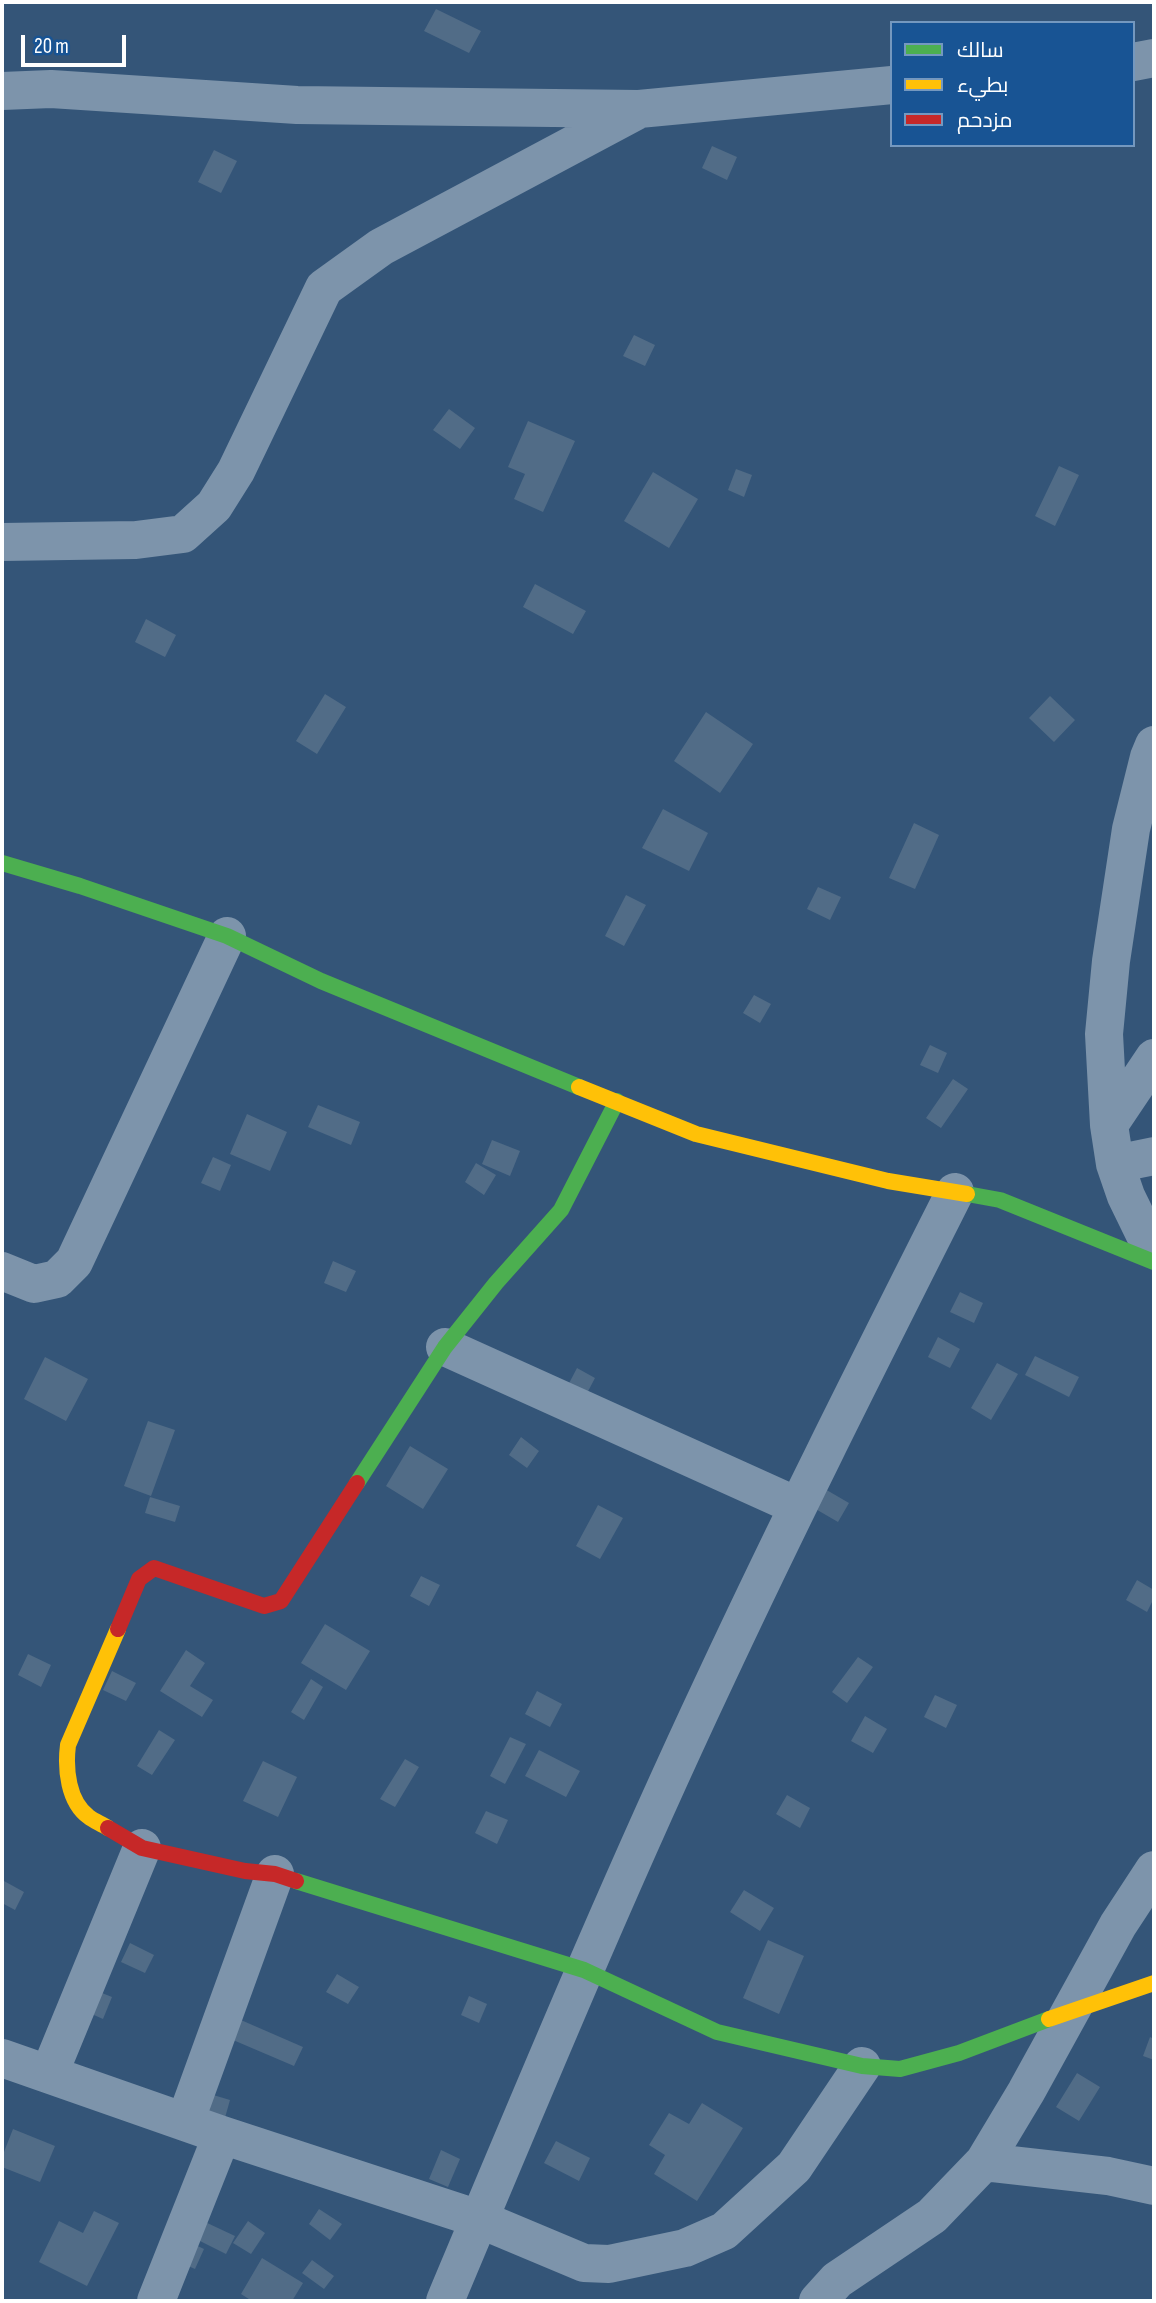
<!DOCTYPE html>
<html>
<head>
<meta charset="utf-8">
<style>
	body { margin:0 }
	#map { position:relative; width:1156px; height:2303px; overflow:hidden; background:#345578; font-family:"Sofia Sans Condensed",Cairo,sans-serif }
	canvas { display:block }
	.frame { position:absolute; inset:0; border:4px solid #fff; pointer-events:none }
	.legend { position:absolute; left:890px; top:21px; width:245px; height:126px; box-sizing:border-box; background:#185494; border:2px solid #7498bf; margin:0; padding:9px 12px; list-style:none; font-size:21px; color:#fff }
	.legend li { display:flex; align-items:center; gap:14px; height:35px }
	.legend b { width:35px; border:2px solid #7498bf }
	.scale { position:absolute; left:21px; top:35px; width:105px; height:32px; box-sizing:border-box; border:4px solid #fff; border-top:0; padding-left:9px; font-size:21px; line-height:24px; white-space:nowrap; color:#fff; -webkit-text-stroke:5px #185494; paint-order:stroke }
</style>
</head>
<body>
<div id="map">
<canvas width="1156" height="2303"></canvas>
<div class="frame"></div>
<ul class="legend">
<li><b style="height:9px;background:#4caf50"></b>سالك</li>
<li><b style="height:9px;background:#ffc107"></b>بطيء</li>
<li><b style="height:9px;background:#c62828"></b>مزدحم</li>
</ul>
<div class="scale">20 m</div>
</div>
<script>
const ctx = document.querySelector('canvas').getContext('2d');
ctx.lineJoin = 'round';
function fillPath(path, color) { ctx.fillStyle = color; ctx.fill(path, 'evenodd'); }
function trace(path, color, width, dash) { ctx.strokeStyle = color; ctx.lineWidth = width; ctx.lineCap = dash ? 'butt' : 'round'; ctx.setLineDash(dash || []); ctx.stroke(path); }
const building = new Path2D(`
	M436,9L481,31L469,53L424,31Z
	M712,146L737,157L727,180L702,168Z
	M214,150L237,161L221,193L198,182Z
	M634,335L655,345L645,366L623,356Z
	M449,409L475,428L460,449L433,430Z
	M528,421L575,441L543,512L514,499L525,474L508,467Z
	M1059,466L1079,475L1055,526L1035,516Z
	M736,469L752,475L744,497L728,490Z
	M653,472L698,499L669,548L624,521Z
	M535,584L586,611L573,634L523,607Z
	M146,619L176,635L165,657L135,642Z
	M325,694L346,707L317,754L296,741Z
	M1050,696L1075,720L1054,742L1029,718Z
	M706,712L753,744L720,793L674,761Z
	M663,809L708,833L689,871L642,848Z
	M914,823L939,835L915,889L889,878Z
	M818,887L841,897L830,920L807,909Z
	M626,895L646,905L624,946L605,936Z
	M754,995L771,1004L760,1023L743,1013Z
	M930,1045L947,1053L938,1073L920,1065Z
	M953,1079L968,1089L941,1128L926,1118Z
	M318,1105L360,1122L351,1145L308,1127Z
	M247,1114L287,1132L270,1171L230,1154Z
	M492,1140L520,1151L510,1176L482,1164Z
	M213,1157L231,1165L220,1191L201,1183Z
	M476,1163L496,1175L484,1195L465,1182Z
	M333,1261L356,1271L346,1292L324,1283Z
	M960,1292L983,1303L974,1323L950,1312Z
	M938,1337L960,1349L950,1368L928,1357Z
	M1035,1356L1079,1377L1069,1397L1025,1375Z
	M45,1357L88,1379L66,1421L24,1399Z
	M997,1363L1018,1374L991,1420L971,1408Z
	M577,1368L595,1378L584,1399L566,1389Z
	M148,1421L175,1430L151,1496L124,1486Z
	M521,1437L539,1451L527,1468L509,1455Z
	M410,1446L448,1469L423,1509L386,1486Z
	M818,1485L849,1503L838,1522L807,1504Z
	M150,1497L180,1506L175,1522L145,1513Z
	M598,1505L623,1518L600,1559L576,1546Z
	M421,1576L440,1585L429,1606L410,1596Z
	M1137,1580L1154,1590V1598L1147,1612L1126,1600Z
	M325,1624L370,1651L346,1690L301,1663Z
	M186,1650L205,1663L190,1686L213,1700L202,1717L160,1691Z
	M28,1654L51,1665L41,1687L18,1675Z
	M858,1657L873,1667L847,1703L832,1692Z
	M112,1671L136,1683L126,1701L103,1690Z
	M311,1679L323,1687L304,1720L291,1712Z
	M537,1691L562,1704L550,1727L525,1714Z
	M935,1695L957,1705L946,1728L924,1717Z
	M865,1716L887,1729L873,1753L851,1741Z
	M159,1730L175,1740L152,1775L137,1766Z
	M510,1737L526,1744L505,1784L490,1776Z
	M539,1750L580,1771L566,1797L525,1776Z
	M405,1759L419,1767L395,1807L380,1799Z
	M263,1761L297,1777L278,1817L243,1801Z
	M787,1795L810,1808L800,1828L776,1814Z
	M486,1811L508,1820L497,1844L475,1833Z
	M4,1881L24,1892L15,1910L2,1903V1885Z
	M744,1890L774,1908L760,1931L730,1912Z
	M768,1940L804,1956L779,2014L743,1998Z
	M130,1943L154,1955L145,1973L121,1962Z
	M337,1974L359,1987L348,2004L326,1992Z
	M87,1987L112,1997L103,2019L78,2008Z
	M469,1996L487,2004L479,2023L461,2015Z
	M234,2017L303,2047L294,2066L226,2037Z
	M1150,2037L1154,2039V2060L1143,2056Z
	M1077,2073L1100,2087L1079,2121L1056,2107Z
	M210,2094L230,2100L221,2132L202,2126Z
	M702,2103L743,2128L697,2201L654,2174L665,2155L649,2145L669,2113L689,2124Z
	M13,2129L55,2146L40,2182L2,2167V2157Z
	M556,2141L590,2158L579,2181L544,2163Z
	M441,2150L460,2159L448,2187L429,2179Z
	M319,2209L342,2224L330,2240L309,2224Z
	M94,2211L119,2223L87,2286L39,2262L59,2221L83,2233Z
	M203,2221L235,2236L226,2254L194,2238Z
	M248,2221L265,2233L251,2254L233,2243Z
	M187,2241L204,2249L195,2269L177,2261Z
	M262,2258L303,2283L292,2301H252L241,2294Z
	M312,2260L334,2276L324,2289L302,2273Z`);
const street = new Path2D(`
	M1133,62L1154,58
	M2,91L51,89L297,105L639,109L892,85
	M2,542L136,540L183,534L214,506L236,471L324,288L381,247L638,110
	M1154,745L1149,757L1131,829L1111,961L1104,1034L1109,1125L1115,1164L1126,1196L1145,1235L1154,1244
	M1109,1125L1154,1058
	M1115,1164L1154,1156
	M2,1271L34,1284L57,1279L74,1262L227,936
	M445,1347L797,1506
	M2,2058L222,2135L479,2219L584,2263L609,2264L685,2248L724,2231L794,2167L862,2066
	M49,2074L142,1848
	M185,2122L275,1874
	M984,2162L1108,2176L1154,2186
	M156,2301L222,2135
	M445,2301C532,2094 618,1886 714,1682C791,1517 873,1355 955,1192
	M818,2301L837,2280L932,2216L984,2162L1026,2092L1118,1925L1154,1870`);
const fast = new Path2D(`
	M2,863L80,886L227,936L321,981L579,1087
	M967,1194L1000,1200L1154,1262
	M357,1483L445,1347L496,1283L561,1210L617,1101
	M296,1881L584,1970L717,2032L862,2066L900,2069L959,2053L1049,2019`);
const slow = new Path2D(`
	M579,1087L696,1134L888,1181L967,1194
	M108,1828C102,1824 94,1821 89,1817C68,1802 65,1769 68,1745L118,1629
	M1049,2019L1154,1983`);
const jam = new Path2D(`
	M118,1629L139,1579L154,1568L264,1606L281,1601L357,1483
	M108,1828L142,1848L245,1871L275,1874L296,1881`);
fillPath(building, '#516c87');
trace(street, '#7d94ab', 38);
trace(fast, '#4caf50', 16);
trace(slow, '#ffc107', 16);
trace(jam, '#c62828', 16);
</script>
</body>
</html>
